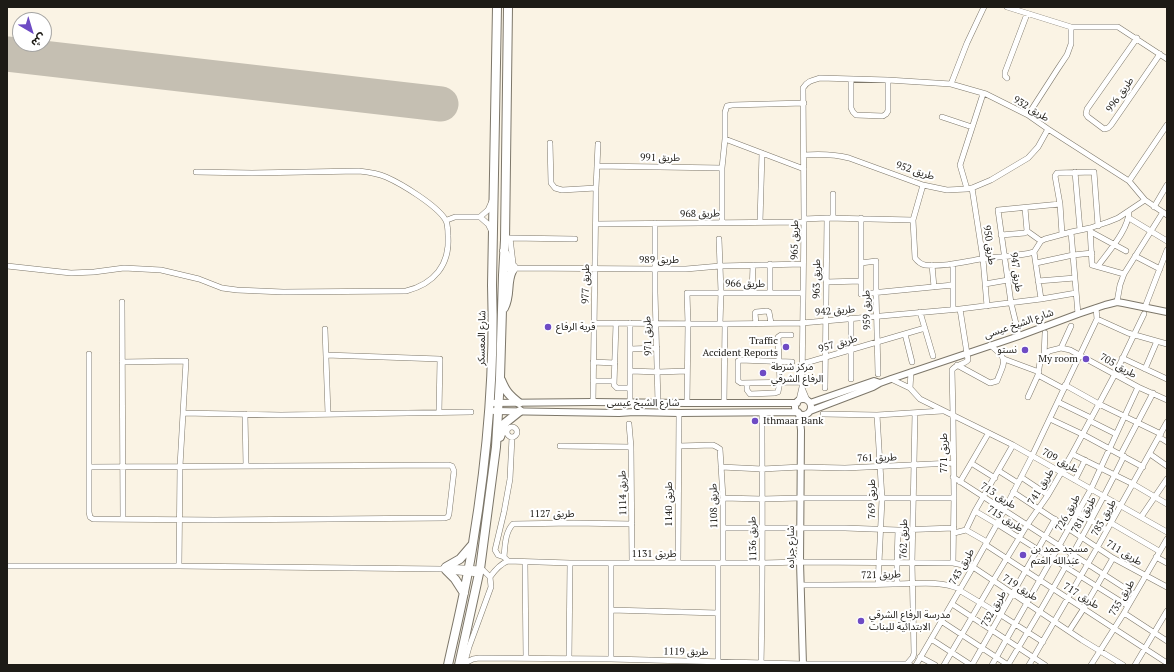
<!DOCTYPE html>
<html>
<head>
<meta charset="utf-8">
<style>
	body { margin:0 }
	#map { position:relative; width:1174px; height:672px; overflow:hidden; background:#faf3e4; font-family:"PT Serif","Noto Sans Arabic",serif }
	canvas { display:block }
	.frame { position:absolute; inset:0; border:8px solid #1d1b16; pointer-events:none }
	.north { position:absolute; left:12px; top:12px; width:40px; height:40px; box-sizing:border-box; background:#fff; border:1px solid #a5a4a2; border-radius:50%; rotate:142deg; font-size:11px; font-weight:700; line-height:16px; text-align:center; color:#1d1b16 }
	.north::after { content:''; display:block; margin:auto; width:14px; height:18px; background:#6e4bc4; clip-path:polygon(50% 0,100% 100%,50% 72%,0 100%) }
</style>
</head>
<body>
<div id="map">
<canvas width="1174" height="672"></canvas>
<div class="frame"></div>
<div class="north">ش</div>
</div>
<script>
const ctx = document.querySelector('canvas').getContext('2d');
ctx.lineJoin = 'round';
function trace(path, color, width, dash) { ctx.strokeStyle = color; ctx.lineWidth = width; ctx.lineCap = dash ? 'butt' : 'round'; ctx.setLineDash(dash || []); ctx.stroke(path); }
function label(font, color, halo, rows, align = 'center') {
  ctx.font = font + ' "PT Serif","Noto Sans Arabic",serif'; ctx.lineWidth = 4; ctx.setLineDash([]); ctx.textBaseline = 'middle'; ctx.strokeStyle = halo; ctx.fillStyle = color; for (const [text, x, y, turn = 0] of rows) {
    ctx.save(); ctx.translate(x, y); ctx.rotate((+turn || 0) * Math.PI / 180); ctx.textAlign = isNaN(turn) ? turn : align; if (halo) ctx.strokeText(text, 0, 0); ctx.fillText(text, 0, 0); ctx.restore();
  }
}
const runway = new Path2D(`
	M7,54L441,104`);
const minor = new Path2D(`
	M1007,7L1071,27H1118L1167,59
	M1137,38L1087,109L1086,114L1088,117L1104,129L1108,128L1111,125L1160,54
	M1007,78L1005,76V72L1027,14
	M851,79V108L853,112L856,115L883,116L886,114L888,111V80
	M951,84L967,43L984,7
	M1028,115L1057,70L1067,55L1071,44V27
	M942,117L972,127
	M725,139L804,169
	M550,143L551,183L555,188L562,190L596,188
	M804,155C820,154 834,154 849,158L923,185L947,190L967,189L972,188L991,180L1028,158L1038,147L1048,129
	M597,166L722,168
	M1075,172L1080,230
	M1129,181L1167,125
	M923,185L913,220L915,258C918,262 920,264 925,265C944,267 963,262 981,259C999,256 1017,257 1034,252
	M972,188L983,259L987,306
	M967,189L960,165L983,94
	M1154,207L1167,185
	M480,217L488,210L492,201
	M833,218V194
	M861,218V294L953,285
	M1129,218L1167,241
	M804,219L827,218L913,220
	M447,220L455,217H480L488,224L492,232
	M760,222L762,153
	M655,223V292L658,403
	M722,223V168L725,139V112L727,106L732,105L804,103
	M596,224L804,222
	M1090,228L1092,265L1124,274
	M1027,231L1041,241
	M1071,232L1078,314
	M1091,232L1126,251
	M1062,234L1060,204L1055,176L1057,173L1094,172L1098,226
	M1001,235L1025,233L1027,231L1025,208
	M719,239L721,292L720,324
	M1034,252L1041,241L1045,239L1071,232L1090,228L1108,222L1118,218L1145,200L1167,215
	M1034,252L1041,299
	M1135,256L1160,269
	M513,263L510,238L575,239
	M861,263L876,261V292L878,374
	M1036,263L1073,255L1092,253
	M770,264V293
	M508.5 268a3.5 3.5 0 1 1 7 0a3.5 3.5 0 1 1-7 0Z
	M932,265L934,287
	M7,266L71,273L94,272L124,268L161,270L199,279L222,288L237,290L283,292L406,291C434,284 450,265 448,236C448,231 448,223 445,219C436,205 402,184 386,177C377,173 368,172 359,171L252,173L196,172
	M1098,266C1109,251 1129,229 1129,211
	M515,268L655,269H686L720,266L803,264
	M1038,281L1075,278
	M826,282L861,281
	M985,284L1008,280
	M752,293L753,265
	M122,302L123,519
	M1117,302L1120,285L1124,274L1163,212
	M1145,307L1167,250
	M953,309V264
	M920,312L933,356
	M1097,319L1128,333L1167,344
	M594,323L720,324L802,323L960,309L1041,299L1076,293
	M616,323L614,385L617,388H630
	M756,324L755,313L756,312L767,311L769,312L771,323
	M325,329L328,414
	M905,334L912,362
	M1019,336L1011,303L998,210L1060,204
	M1061,348L1070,350L1138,387L1167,400
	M631,349L657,348
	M326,355L440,359L439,412
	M1044,356L1045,333
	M1122,358L1167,379
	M1004,359L1039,372
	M122,362L186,361L180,466L179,566
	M593,362L615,363
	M792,362L740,360L738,361V381L741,383L802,382
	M802,364L925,328
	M957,365L990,383L997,381C1005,360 1009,360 990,345
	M1145,369L1157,341
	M631,371L658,372L687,371
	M1038,375L1064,389
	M851,379V318
	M891,379L910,388L920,399L1013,445L1167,532
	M593,381H614
	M747,383V390L750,394L775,393L778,392L780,382L778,337L781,335H791
	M1065,385L1099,404L1161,434
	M802,388L807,400
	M825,388L827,218
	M910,388L911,372
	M1028,397L1038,375L1040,362L1044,356L1049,351L1061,348L1071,326
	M799,400L802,387L804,219L803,88C807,81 813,80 820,78L888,80L951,84L986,94L1028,115L1048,129L1129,181L1145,200
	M593,402L596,188L598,144
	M630,402V323
	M1058,402L1091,418
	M687,403L688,324L687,293H803
	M724,403L725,324
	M183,413L281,415L471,412
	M245,414L246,466
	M823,414L877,415L942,411
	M877,415L882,499L878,584
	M1050,419L1082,434L1143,467
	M1090,421L1116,434
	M629,424L631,447L632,563
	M507 432a5 5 0 1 1 10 0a5 5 0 1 1-10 0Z
	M1159,437L1167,442
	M560,446L631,447
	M679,446L713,445L717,447L720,449L723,498V563
	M1072,454L1133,484L1167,504
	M1121,454L1153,393
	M1150,454L1167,466
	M971,463L995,478
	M89,467L449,465L452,466L454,471L449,514L448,517L445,518L215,520L93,519L90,517L89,512V354
	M721,467L762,469L801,467L845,468L953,463
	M999,471L1018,483
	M953,477L1134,594
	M1021,477L1048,495
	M1075,480L1085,460
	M960,482L988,434
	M1013,492L1113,558L1167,587
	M723,498L762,499L801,498H954
	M975,511L997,524L1128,606
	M1078,513L1107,530
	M1141,517L1167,479
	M1111,523L1159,551
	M723,528H845L898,530L954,528
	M966,530L975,511L1013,445
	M954,533L966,530L987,542
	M986,545L1167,663
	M504,557L498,555L495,550L504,512L510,479L512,437
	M1156,557L1167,563
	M508,561L504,557C505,546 505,532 513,524L574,523L632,524
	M525,562L526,658
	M678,563L679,413
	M953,563L954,496L953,415L952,370C956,364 964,365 968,360L960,309
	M7,566H179L441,569L446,567L480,569L483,570L490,577L491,587L469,647L464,665
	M448,571L479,574
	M490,577C495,570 500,564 508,561L570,563H763L800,562L953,563L973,567L1082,640L1123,665
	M897,584V563L898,530
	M801,585C832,585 863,585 893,584C916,584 939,580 960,589
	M959,590L1001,615L1043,642
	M952,604L1045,665
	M611,610L718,613
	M1124,613L1167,641
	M941,621L1008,665
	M1069,631L1084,608L1113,558
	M931,639L971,665
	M920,657L935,665
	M569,659L570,563
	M611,659V563
	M718,662V563
	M465,663L473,659L479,658L611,659L803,664H907L910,665
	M907,664L913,657L914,653L912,563L915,413
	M761,665C763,581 762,497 762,413
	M916,665L973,567L997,524L1032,456L1097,319L1096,308
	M944,665L993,581L1027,525L1048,495L1072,454L1115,374L1144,314
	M972,665L1055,519
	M992,665L1091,489L1138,387
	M1008,665C1049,597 1089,528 1124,456
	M1029,665L1097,548L1167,422
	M1091,665L1124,613L1167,539
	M1135,665L1167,611`);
const tertiary = new Path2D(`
	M795 407a8 8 0 1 1 16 0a8 8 0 1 1-16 0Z
	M489,403L593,402L687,403H797
	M810,403L874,381L880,383
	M494,411L619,413L634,412L679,413L798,412
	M810,411L873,387L880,383L891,379L1019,336L1078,314L1105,305L1117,302L1123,303L1167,312
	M799,413L801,430L800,562L803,665`);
const primary = new Path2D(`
	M504,251L511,264
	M504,308C511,295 506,283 512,271
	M501,380C506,392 509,395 519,403
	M500,437L505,423L520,411
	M446,567L460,559L472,545
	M446,570L455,579L464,593
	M448,665C457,624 467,584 473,543C487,458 495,371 492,285L497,7
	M459,665L480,569L496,447L500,378L503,275L505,240L508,7`);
const markers = [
	[548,327,4,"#6e4bc4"],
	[786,347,4,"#6e4bc4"],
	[1025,350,4,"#6e4bc4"],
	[1086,359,4,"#6e4bc4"],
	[763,373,4,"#6e4bc4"],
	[755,421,4,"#6e4bc4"],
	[1023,555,4,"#6e4bc4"],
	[861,621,4,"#6e4bc4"]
];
const streetNames = [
	["طريق 996",1120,95,-55],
	["طريق 932",1031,109,31],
	["طريق 991",660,158,1],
	["طريق 952",915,171,18],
	["طريق 968",700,214,-1],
	["طريق 965",795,240,-89],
	["طريق 950",989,245,82],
	["طريق 989",659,260],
	["طريق 947",1016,272,82],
	["طريق 963",817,279,-89],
	["طريق 977",586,284,-89],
	["طريق 966",745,284,1],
	["طريق 959",867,310,-91],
	["طريق 942",835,311,-5],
	["شارع الشيخ عيسى",1019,324,-19],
	["طريق 971",648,336,-92],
	["شارع المعسكر",482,338,-89],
	["طريق 957",838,344,-16],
	["طريق 705",1118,366,29],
	["شارع الشيخ عيسى",643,403],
	["طريق 771",944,453,-90],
	["طريق 761",877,458,-2],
	["طريق 709",1060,461,29],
	["طريق 741",1041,487,-58],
	["طريق 1114",623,493,-91],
	["طريق 713",998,496,33],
	["طريق 769",872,499,-90],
	["طريق 1140",669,504,-90],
	["طريق 1108",714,506,-91],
	["طريق 726",1068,513,-61],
	["طريق 1127",552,514],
	["طريق 781",1084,515,-61],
	["طريق 783",1104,518,-61],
	["طريق 715",1005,519,32],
	["طريق 1136",753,539,-91],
	["طريق 762",904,539,-89],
	["شارع جراده",791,547,-90],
	["طريق 711",1124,553,31],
	["طريق 1131",654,554],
	["طريق 743",962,567,-60],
	["طريق 721",881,575,-2],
	["طريق 719",1020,588,33],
	["طريق 717",1081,596,32],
	["طريق 735",1122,598,-59],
	["طريق 732",994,609,-60],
	["طريق 1119",686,652,1]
];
const poiNames = [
	["قرية الرفاع",556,327],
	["Traffic",778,341,"right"],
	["Accident Reports",778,353,"right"],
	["نستو",1017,350,"right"],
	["My room",1078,359,"right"],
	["مركز شرطة",771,367],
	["الرفاع الشرقي",771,379],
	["Ithmaar Bank",763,421],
	["مسجد حمد بن",1031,549],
	["عبدالله الغتم",1031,561],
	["مدرسة الرفاع الشرقي",869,615],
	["الابتدائية للبنات",869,627]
];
trace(runway, '#c5bfb2', 35);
trace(minor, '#7d776a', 6);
trace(tertiary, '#7d776a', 8);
trace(primary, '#7d776a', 10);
trace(minor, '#fff', 5);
trace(tertiary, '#fff', 6);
trace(primary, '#fff', 8);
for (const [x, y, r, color] of markers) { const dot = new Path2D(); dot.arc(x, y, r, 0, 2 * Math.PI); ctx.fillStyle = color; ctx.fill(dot); trace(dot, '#fff', 1.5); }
label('10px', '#1d1b16', '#fff', streetNames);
label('10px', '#1d1b16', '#fff', poiNames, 'left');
</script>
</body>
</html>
